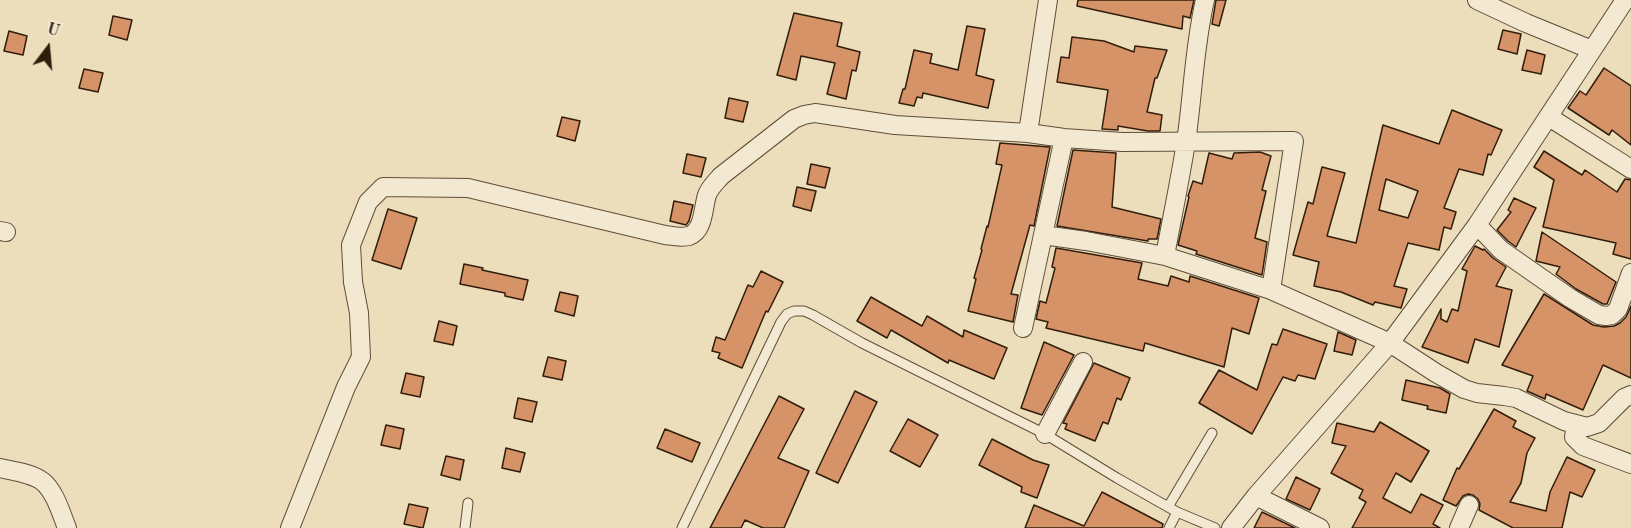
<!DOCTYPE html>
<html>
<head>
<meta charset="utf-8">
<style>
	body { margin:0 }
	#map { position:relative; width:1631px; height:528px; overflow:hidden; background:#ecddbb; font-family:"Old Standard TT",serif }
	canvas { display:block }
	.north { position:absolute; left:18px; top:18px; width:60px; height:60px; -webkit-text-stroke:4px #f3e9d3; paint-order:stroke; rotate:16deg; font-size:16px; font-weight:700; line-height:24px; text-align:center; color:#311d0c }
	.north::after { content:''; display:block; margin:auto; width:21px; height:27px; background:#311d0c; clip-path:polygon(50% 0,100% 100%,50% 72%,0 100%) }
</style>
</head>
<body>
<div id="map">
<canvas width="1631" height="528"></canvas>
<div class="north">U</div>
</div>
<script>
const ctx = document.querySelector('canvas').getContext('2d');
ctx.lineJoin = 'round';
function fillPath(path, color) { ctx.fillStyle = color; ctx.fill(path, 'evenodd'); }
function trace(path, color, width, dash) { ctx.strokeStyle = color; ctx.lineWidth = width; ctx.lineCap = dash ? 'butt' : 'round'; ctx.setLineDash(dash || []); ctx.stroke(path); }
const building = new Path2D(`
	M1078,0H1194L1190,18L1183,16L1182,29L1077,6Z
	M1216,0H1226L1219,26L1212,24Z
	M794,13L842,23L837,46L860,52L856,71L852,70L846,99L827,94L835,63L801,56L796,80L777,75Z
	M113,16L132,20L127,40L109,35Z
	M967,26L985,29L976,75L994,80L988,108L923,93L922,98L917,97L914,106L899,103L903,89H905L914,50L932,54L930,63L958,70Z
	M1503,30L1521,34L1517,54L1498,49Z
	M9,31L27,36L23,55L4,51Z
	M1072,37L1104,41L1134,52L1135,46L1167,50L1157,78H1155L1147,112L1162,115L1160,131H1148L1118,126V130L1102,129L1108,90L1057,82L1061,57L1069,58Z
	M1527,50L1545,55L1541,74L1522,70Z
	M1604,68L1631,86V145L1612,130L1609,135L1568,108L1580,91L1586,95Z
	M84,69L103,73L98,92L79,88Z
	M729,98L748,102L743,122L725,118Z
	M1452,110L1502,130L1491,155L1488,154L1483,175L1459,169L1444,208L1456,212L1451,229L1444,227L1439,250L1408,243L1394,286L1407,289L1401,308L1375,302L1373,305L1341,292L1314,286L1319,262L1293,255L1308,202L1313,204L1322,167L1345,173L1327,236L1356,243L1383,125L1439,144ZM1386,179L1418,191L1408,218L1379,210Z
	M562,117L580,121L575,141L557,136Z
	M1000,143L1050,147L1034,226L1030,225L1011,294L1018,295L1013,322L968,311L976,279L974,278L982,250L981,249L987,226L988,227L1002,165L996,164Z
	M1073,150L1116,153L1112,207L1161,219L1157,239H1148V241L1057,226Z
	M1544,151L1582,175L1585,170L1617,192L1625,179L1631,180V259L1613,254L1616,243L1543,227L1554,180L1534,167Z
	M1260,152L1271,156L1262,190L1266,191L1255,238L1267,242L1262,275L1196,254L1197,251L1178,245L1189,197L1188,196L1193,181L1202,184L1209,153L1232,159L1234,153Z
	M687,154L706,158L701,177L683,173Z
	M811,164L830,168L825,188L807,184Z
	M797,187L816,191L811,211L793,206Z
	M1514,198L1536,208L1516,247L1508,241L1497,230L1511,212L1508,210Z
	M674,201L693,205L689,221L686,225L670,221Z
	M388,209L417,218L401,269L372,260Z
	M1542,232L1616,282L1607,304H1603L1576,289L1556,274L1560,267L1536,261Z
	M1475,246L1483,250L1484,249L1493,258L1506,267L1496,286L1512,290L1499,347L1475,339L1468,363L1422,347L1441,309V319L1447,322L1452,309L1458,311L1467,271L1462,269Z
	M1056,248L1142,263L1138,279L1168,286L1171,276L1189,282L1190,276L1259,298L1249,334L1232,328L1224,367L1145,343L1143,351L1046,328L1048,322L1036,319L1040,301L1046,303L1055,268L1052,267Z
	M464,264L483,268L482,270L528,280L523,300L505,296V293L460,284Z
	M761,271L783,282L768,312L766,311L742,368L718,358L720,353L712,351L716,337L725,340L748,285L753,287Z
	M560,292L578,296L574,316L555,311Z
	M1544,294L1593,325L1604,327L1614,326L1620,323L1626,317L1631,306V378L1603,365L1583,410L1546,394L1545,399L1527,391L1533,376L1502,365Z
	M871,297L922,326L927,316L963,337L964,330L1007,348L994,379L949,360L948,363L891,330L887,338L857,321Z
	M439,321L457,326L453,345L434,341Z
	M1283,329L1327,344L1315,379L1298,375L1295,381L1283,377L1252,434L1199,403L1219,370L1257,390L1272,344L1277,345Z
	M1338,332L1356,340L1352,355L1334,351Z
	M1044,342L1074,355L1042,415L1021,408Z
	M548,357L566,361L562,380L543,376Z
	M1094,363L1130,378L1121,400L1117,398L1108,424L1103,422L1095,441L1065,429L1067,424L1063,423Z
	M406,373L424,377L420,397L401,393Z
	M1406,380L1440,388L1450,394L1446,413L1427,409L1428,406L1402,400Z
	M855,391L877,402L838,483L816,473Z
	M779,396L804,409L778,458L809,471L784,528H763L745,520L741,528H710Z
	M518,398L537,402L532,422L514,418Z
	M1494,409L1516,421L1513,427L1535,438L1527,453L1521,483L1510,502L1546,511L1550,492L1567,457L1595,470L1582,497L1570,492L1562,528H1513L1479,510L1480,504L1478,499L1473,495L1468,494L1463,496L1456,506L1443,500L1457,468L1459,469Z
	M908,419L938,435L920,467L890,451Z
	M1380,422L1429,451L1411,482L1396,473L1383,498L1411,513L1421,494L1443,505L1433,524L1440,528H1352L1366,502L1359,498L1363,490L1331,473L1346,446L1332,443L1337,423L1374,432Z
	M386,425L404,429L400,449L381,445Z
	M665,429L700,443L692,462L657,448Z
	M992,439L1033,460L1049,465L1037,498L1021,492L1022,487L979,465Z
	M506,448L525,453L520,472L502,468Z
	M446,456L464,460L460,480L441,475Z
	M1296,477L1320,489L1310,510L1286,499Z
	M1102,492L1163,524L1162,528H1025L1034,505L1084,526Z
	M409,504L428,508L423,528L404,524Z
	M1262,512L1295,528H1254Z`);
const service = new Path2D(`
	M1168,507L1212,433
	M465,528L468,503
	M682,528L781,322L787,314L794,311H804L813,315L862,343L1045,434L1117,478L1177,512L1215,528
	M1169,528L1177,512`);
const minor = new Path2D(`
	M1477,0L1526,23L1592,50
	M1549,117L1631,169
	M1028,133L1048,0
	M1477,225L1501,250L1570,298L1599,315L1606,316L1612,315L1618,309L1631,273
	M0,231L6,232
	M1043,235L1064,138
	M1165,256C1172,218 1180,180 1186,142C1193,95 1194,47 1205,0
	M1023,328L1043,235L1086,241L1165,256L1271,290L1390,343L1436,373L1464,389L1477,393L1504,396L1516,398L1564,421L1587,427L1599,423L1624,398L1631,395
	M1576,425L1574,437L1583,446L1631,464
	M1045,434L1083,362
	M0,468C13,471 31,473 42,481C55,491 61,513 67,528
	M1256,496L1320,528
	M290,528L346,387L361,357L359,313L353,282L351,245L368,202L383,187L468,188L665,235C672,236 682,238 689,236C704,231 703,207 707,195C710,187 716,182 721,176L794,119L804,115L815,113L895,125L1028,133L1064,138L1122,142L1294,141L1271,290
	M1231,528L1256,496L1390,343L1477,225L1625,0
	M1459,528L1469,505`);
fillPath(building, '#d69367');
trace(building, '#311d0c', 1.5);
trace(service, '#604d38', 11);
trace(minor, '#604d38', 20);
trace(service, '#f3e9d3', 9);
trace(minor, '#f3e9d3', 18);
</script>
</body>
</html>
